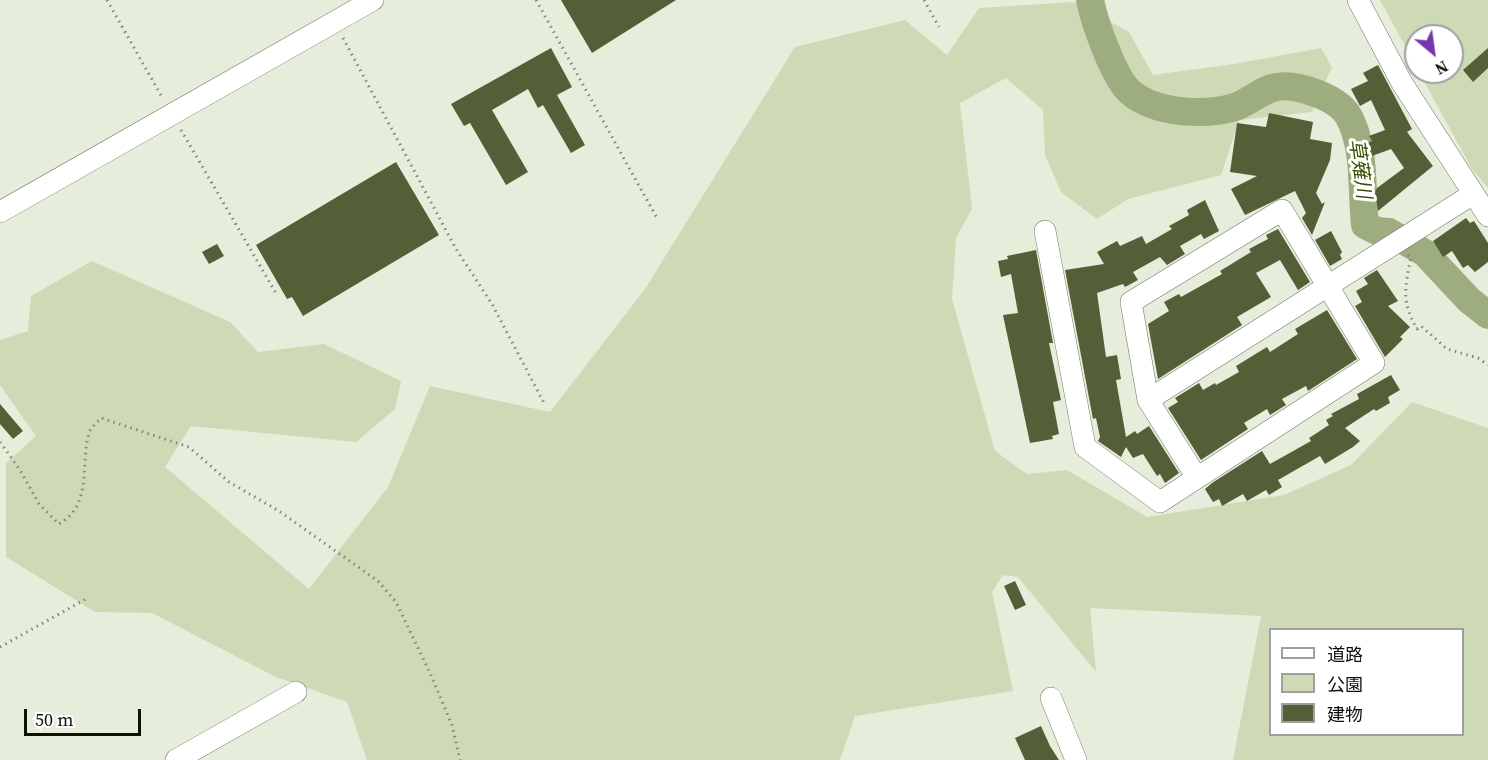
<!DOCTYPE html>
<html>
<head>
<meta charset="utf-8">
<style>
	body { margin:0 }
	#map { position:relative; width:1488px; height:760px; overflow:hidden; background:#e6eddb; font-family:"Source Serif 4","Noto Sans JP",serif }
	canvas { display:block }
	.legend { position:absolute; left:1269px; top:628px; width:195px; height:108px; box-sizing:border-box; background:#fff; border:2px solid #9f9f9d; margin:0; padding:8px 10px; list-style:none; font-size:18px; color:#0e100a }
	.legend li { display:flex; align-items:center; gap:12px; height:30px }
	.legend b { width:30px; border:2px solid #9f9f9d }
	.north { position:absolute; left:1404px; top:24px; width:60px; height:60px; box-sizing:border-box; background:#fff; border:2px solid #9f9f9d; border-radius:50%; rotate:151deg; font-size:16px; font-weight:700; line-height:24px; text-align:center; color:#0e100a }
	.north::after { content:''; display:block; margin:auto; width:21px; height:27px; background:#7338ae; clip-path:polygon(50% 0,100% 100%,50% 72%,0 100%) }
	.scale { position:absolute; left:24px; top:709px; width:117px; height:27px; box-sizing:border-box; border:3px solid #0e100a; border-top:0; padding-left:8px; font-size:18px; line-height:21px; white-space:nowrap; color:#0e100a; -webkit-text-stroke:4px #fff; paint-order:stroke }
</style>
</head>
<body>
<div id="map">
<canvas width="1488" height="760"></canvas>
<ul class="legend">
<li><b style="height:8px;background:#fff"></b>道路</li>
<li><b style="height:16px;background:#cddab5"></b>公園</li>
<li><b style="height:16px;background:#536037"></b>建物</li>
</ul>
<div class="north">N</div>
<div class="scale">50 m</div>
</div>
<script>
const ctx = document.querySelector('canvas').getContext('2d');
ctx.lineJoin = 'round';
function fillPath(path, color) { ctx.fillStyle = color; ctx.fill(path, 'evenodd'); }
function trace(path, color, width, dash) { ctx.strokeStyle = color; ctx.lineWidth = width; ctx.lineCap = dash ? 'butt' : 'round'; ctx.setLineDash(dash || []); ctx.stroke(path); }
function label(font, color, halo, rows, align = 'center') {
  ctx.font = font + ' "Source Serif 4","Noto Sans JP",serif'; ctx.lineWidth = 6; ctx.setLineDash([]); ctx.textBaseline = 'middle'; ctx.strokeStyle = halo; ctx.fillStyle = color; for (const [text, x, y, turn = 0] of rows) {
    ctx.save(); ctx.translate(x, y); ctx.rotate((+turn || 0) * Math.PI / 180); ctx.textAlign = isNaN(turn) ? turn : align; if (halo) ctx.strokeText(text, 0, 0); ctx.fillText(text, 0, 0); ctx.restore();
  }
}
const green = new Path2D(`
	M1380,0H1488V188L1472,169L1419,72H1452V36H1416V66Z
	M1074,2L1129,32L1153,75L1234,64L1321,48L1332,67L1312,112L1239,120L1221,175L1128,199L1097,219L1061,192L1045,155L1043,110L1006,78L960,103L972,209L956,238L952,299L995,451L1027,474L1067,470L1147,517L1284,495L1351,465L1412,402L1488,428V760H1233L1261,616L1090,608L1096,672L1018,577L1003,575L992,592L1013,691L855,716L840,760H367L347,702L276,677L152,613L95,612L6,557V463L36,436L0,385V340L28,331L31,296L92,261L230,322L258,352L324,344L401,381L395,409L356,442L191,426L165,467L309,589L388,487L430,386L550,412L645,289L795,47L905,20L947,55L979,8ZM1270,630H1462V734H1270Z`);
const river = new Path2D(`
	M1090,0C1094,21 1114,78 1130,92C1156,114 1205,116 1235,107C1250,102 1262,89 1277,87C1297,83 1339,98 1349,117C1366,149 1361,190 1365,225L1377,231L1389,232L1425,253L1469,300L1488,315`);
const building = new Path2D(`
	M561,0H676L592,53Z
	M551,48L572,87L557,95L585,145L571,153L543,105L538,108L528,89L492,110L528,172L506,185L470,123L464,126L451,104Z
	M1488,48V68L1473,82L1463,70Z
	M1378,65L1412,129L1407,132L1433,166L1378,211L1375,192L1377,188L1404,168L1391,149L1372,156L1367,143L1372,141L1369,136L1385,130L1371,100L1360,106L1351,89L1368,81L1363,73Z
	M1269,113L1313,122L1310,139L1332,143L1330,160L1316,193L1322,204L1325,202L1312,235L1302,218L1306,213L1295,191L1245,215L1231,189L1257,176L1230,172L1237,123L1266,127Z
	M396,162L439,235L303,316L292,297L287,299L256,245Z
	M1205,200L1219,231L1204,239L1201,234L1180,246L1185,254L1167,265L1160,257L1133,272L1138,280L1125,287L1123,284L1097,293L1106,357L1117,355L1121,379L1116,380L1126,437L1135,431L1137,434L1149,426L1179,473L1165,483L1160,474L1157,476L1143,454L1133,458L1126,447L1121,457L1098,441L1100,437L1096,418L1093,419L1065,270L1104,264L1097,252L1117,241L1120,246L1142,236L1146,244L1172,229L1169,226L1189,215L1187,210Z
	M1466,218L1470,223L1474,221L1488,243V262L1475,272L1468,265L1463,268L1452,251L1443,257L1433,241Z
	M1278,229L1310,282L1298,290L1280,260L1256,273L1271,297L1237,317L1242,325L1158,379L1148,324L1169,311L1164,302L1179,294L1181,297L1222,274L1220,271L1251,252L1249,249L1268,239L1266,235Z
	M1331,231L1342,252L1340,255L1342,259L1330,266L1315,240Z
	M217,244L224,256L209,264L202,252Z
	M1036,250L1053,343H1049L1061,400L1053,402L1059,434L1052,436L1053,439L1030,443L1003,315L1018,313L1011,274L1001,277L998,261L1008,259L1007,256Z
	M1377,270L1398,301L1388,306L1410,327L1400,337L1403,339L1385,357L1355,306L1362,302L1356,291L1368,284L1364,278Z
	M1327,310L1357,359L1308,391L1306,386L1282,399L1286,405L1270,415L1267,409L1244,423L1248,429L1201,460L1168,408L1178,402L1175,398L1199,383L1203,390L1215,383L1216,385L1239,372L1236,366L1267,347L1270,352L1298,334L1295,329Z
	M1391,375L1400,390L1388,397L1390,403L1376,411L1374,409L1345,428L1360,441L1353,447L1325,464L1320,456L1278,480L1282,487L1269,495L1266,490L1247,501L1243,494L1222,506L1219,499L1213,502L1205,489L1212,483L1262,451L1270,464L1311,441L1309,438L1329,425L1326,420L1333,416L1331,414L1359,399L1357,394Z
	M0,404L23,431L13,439L0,424Z
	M1015,581L1026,605L1015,610L1004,586Z
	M1041,726L1050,746L1059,760H1025L1015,738Z`);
const path = new Path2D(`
	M107,0L163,99
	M536,0L657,218
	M924,0L939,27
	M343,38L456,249L492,304L544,403
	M181,130L277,295
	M1408,255L1411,257C1405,288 1401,301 1417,329L1421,326L1447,349L1478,358L1488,365
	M0,442L20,470L39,504L59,524C93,505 80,464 89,433C90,428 97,423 101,418L189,447L229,482L279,511L378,581L396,602L430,673L452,725L460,760
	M0,647L86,599`);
const minor = new Path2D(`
	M1358,0L1402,83L1488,216
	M0,212L373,0
	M1045,231L1085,447L1160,502L1374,363L1282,210L1131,302L1148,400L1197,478
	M1148,400L1473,194
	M1051,698L1076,760
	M176,760L296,692`);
const waterNames = [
	["草薙川",1359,169,82]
];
fillPath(green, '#cddab5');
trace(river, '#9ead80', 28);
fillPath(building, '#536037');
trace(minor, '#727868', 22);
trace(path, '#82877b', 3, [1.5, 4.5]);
trace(minor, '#fff', 21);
label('italic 20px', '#3c4e04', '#fff', waterNames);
</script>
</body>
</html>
